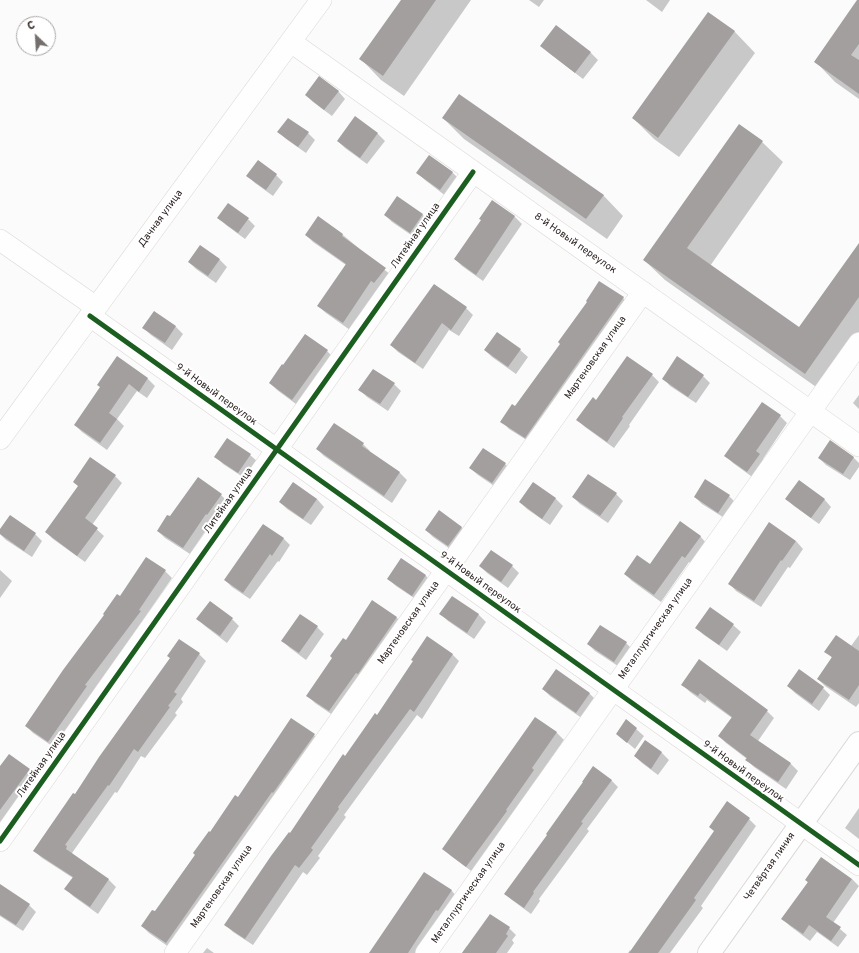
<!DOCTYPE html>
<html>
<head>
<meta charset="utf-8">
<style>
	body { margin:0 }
	#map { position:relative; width:859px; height:953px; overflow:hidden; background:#fbfbfb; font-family:Overpass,sans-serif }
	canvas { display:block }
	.north { position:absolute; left:16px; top:16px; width:40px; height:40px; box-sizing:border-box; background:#fff; border:1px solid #aba7a6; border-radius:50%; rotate:335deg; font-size:11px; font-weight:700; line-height:16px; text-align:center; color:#2c2321 }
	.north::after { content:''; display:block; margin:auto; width:14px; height:18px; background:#746f6d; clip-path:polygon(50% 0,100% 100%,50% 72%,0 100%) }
</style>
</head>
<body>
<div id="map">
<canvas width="859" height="953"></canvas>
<div class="north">С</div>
</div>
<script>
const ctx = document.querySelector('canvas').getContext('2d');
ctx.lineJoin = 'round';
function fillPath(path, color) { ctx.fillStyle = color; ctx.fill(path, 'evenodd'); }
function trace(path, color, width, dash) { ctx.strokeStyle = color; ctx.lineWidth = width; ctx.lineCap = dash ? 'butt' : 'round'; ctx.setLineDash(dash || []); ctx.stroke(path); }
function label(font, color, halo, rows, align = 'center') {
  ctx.font = font + ' Overpass,sans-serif'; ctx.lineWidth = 4; ctx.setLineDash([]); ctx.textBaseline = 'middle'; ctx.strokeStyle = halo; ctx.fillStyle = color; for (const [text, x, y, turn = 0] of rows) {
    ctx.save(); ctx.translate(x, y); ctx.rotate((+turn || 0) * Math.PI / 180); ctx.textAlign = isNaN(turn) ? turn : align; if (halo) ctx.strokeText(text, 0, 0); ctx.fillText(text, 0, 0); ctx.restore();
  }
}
const shadow = new Path2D(`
	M402,0H471L404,96L381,80L361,59Z
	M529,0H544L539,7Z
	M646,0H670L662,12Z
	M859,0V99L835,82L815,61Z
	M709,13L735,32L755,53L679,157L654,139L633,118Z
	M556,27L591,53L598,60L583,79L549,53L542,46Z
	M338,91L345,99L332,116L313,102L306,95Z
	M355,118L378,134L385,141L367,164L345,148L338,141Z
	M443,118L603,195L623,216L607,239L464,139Z
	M279,132L308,133L315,140L306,153L286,139Z
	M762,142L783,162L710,266L800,329L859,245V347L826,394L665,280L644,260Z
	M430,157L453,173L460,180L447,197L425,180L418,173Z
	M276,175L283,182L273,196L255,183L248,176Z
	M492,201L515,217L522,224L483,281L462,266L455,259L482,220Z
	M422,214L429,221L417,239L392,222L385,215Z
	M219,217L248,219L255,226L245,239L226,225Z
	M306,235H343L392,276L350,330L326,313L318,306L346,265L313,242Z
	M200,247L220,260L227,267L216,283L196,269L189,262Z
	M623,298L630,305L533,444L509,429L502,421Z
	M466,308L473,315L459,336L449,330L423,369L398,352L391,345Z
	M154,313L176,327L183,334L172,350L151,335L144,328Z
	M497,333L520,350L528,357L516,374L492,357L485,350Z
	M327,351L334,358L300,407L277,390L270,383Z
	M118,358L148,379L155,386L147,398L137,391L117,419L124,426L107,450L82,432L75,425L101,388Z
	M652,375L659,382L629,425L630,426L614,448L585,427L578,420L597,401Z
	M703,376L710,383L696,403L670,386L663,378Z
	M394,384L401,391L388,411L367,397L360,390Z
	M859,395V409L853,403Z
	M780,416L787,423L763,459L767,462L755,479L733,463L726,456Z
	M363,444L370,451L369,452L400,473L407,480L392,503L324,456L317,449Z
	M483,449L505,464L513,471L500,490L478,475L470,468Z
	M250,455L258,462L246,479L223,464L215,456Z
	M853,457L859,463V467L850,480L826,465L819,458Z
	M91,458L115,476L122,483L92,525L104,536L85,562L53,539L46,532L79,487Z
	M293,483L317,499L324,507L311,525L287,509L280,502Z
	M533,483L556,499L563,506L550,525L527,509L520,502Z
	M616,494L623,501L608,523L580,504L573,497Z
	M221,495L228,502L214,521L213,520L190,554L165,538L158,531L170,518Z
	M729,496L736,503L726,519L702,504L695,497Z
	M787,499H824L831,507L819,524L794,506Z
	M10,517L35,534L42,541L32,557L6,540L0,534V531Z
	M461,527L469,535L456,553L433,537L426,530Z
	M700,536L707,544L693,565L689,562L661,602L632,581L625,574L650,566Z
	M283,538L290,545L279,562L278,561L250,599L232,587L225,580Z
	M796,541L803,549L790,568L788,567L761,607L736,591L729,583Z
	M401,560L426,576L433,583L420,602L396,586L388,579Z
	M480,566H512L519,573L508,588L487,573Z
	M0,570L12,581L0,598Z
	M165,571L172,578L55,748L33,733L26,726L120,597Z
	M452,597L479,615L486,622L474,639L448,621L441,614Z
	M372,602L397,618L404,625L337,718L315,703L308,696L346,641Z
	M710,608L733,625L741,632L727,651L704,635L696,628Z
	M198,619H232L239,626L227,643L205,626Z
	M317,627L324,634L306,660L290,648L283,641Z
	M859,635V703L856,707L825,686L818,679L832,658L826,651L851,646Z
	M626,643L633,650L621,668L595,651L588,644Z
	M199,654L206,661L181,699L183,702L175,713L177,715L145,758L141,756L117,793L115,792L72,853L73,855L109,880L116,887L98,914L73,896L66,889L73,878L42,858L34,851L75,795Z
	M452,654L459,661L422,719L417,715L344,815L346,817L318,856L320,858L307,875L303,872L253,945L233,932L226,925L345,757L378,716L414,661Z
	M683,685L767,711L774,718L758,741L791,764L798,771L786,789L754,767L747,760V759L726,743L719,736L732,718L707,700L705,703L690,692Z
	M788,686L823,688L830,695L819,711L795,693Z
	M543,689L589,693L596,700L583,719L550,696Z
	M627,721L644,736L635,749L617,734Z
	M556,732L564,740L539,776L541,778L474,873L451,856L444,849Z
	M314,735L321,742L173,950L149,933L142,926L155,913L210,833L238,799Z
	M646,741L662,753L669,760L658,775L642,763L635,756Z
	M0,768L29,770L36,777L0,828Z
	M611,780L618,787L587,829L589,831L539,899L540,901L531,914L512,900L505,894Z
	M727,803L749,819L756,826L701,906L703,908L670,953H628L630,950L631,951L715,832Z
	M859,808V839L845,828Z
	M852,879L859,886L833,923L847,935L838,947L817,932L810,941L790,926L783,919L808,883L806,880Z
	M451,890L458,898L419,953H369Z
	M0,896L29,905L36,912L23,931L0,916Z
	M490,916L509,928L516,935L512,940L514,943L507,953H462L467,946L468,947Z
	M207,948L214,953H203Z`);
const building = new Path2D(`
	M401,0H436L383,76L359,59Z
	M857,0H859V44L851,55L859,60V94L814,62Z
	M708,12L735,31L658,138L632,118Z
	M556,25L591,52L575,73L540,46Z
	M319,76L339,91L324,110L305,95Z
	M459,94L604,195L586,219L442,118Z
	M355,116L378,133L360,158L337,141Z
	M288,118L309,132L298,147L277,132Z
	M739,124L763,141L687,248L799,327L859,243V297L805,374L643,260Z
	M429,155L453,172L440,190L416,173Z
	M258,160L277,174L266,190L246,176Z
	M397,196L423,214L410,233L384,215Z
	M492,200L515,216L476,275L454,259L481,220L479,219Z
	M228,203L249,218L238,233L217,218Z
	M318,216L343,234L342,236L386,268L374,283L371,281L343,323L317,306L346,264L305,235Z
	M200,245L220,259L208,276L188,262Z
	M599,281L624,297L525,438L500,422L512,404L515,406L560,344L558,342L587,302L586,301Z
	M434,284L467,307L451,330L442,323L415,363L390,345Z
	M154,311L176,326L165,343L142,328Z
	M497,332L521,349L508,367L484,350Z
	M305,334L328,350L292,400L269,383L282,364L283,365Z
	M117,356L148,378L139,392L129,384L109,413L117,419L100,443L74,425L100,387L97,385Z
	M627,356L653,374L622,417L623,418L607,442L576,420L593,397L596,400Z
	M677,356L704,375L688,397L662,379Z
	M373,369L395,383L380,404L358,390Z
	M762,402L781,415L756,451L760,454L747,472L724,456Z
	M334,423L364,443L362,446L400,472L384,496L316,449Z
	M227,438L251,454L238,473L214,457Z
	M830,440L854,457L843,474L818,458Z
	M483,448L506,463L492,483L469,468Z
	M90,457L116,475L85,518L98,528L77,556L45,532L78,486L73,482Z
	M588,474L617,493L600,516L572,497Z
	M198,477L222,494L207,515L206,514L183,548L157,531L167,515L170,516Z
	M705,479L730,495L718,513L694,497Z
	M799,480L825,499L811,518L785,499Z
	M293,482L317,499L303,519L279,502Z
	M533,482L556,498L542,519L519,502Z
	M439,510L462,527L448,546L425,530Z
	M10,515L36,533L24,551L0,534V529Z
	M680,521L701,536L685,558L682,556L654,595L624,574L637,555L650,564Z
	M769,522L796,541L782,561L781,560L754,601L728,584Z
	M263,524L284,538L272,556L270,554L243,593L224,580Z
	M491,550L513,565L501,582L479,566Z
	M146,557L166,570L139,610L141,611L85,685L87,686L48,742L25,726L63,670L104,615L103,614L117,594L120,596Z
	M401,558L426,575L412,596L387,579Z
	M452,596L479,614L467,633L439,614Z
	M372,600L397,617L358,674L356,673L329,711L306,696L332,658L330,656L343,638L346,640Z
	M210,601L233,618L220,636L196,619Z
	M710,607L734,624L719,645L695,628Z
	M300,614L318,626L299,653L281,641Z
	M600,625L627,642L614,662L587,644Z
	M836,635L859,651V685L849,700L817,679L832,657L824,652Z
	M427,636L453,654L414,712L410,709L338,807L339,809L311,848L313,850L299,868L295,865L245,939L224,925L271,856L289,832L290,833L343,754L345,756L375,713L377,715L413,661L411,660Z
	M179,639L200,653L174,692L177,694L168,706L170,707L138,752L134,749L109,786L108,785L65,845L67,846L66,849L109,879L90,907L64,889L73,877L33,851L73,793L75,794L99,757L170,658L167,656Z
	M699,659L768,710L750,735L791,763L778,782L745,760L747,758L718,736L732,717L700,693L698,696L681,685Z
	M556,669L590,693L576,713L542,689Z
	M799,669L824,687L812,704L787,686Z
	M535,717L557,732L532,768L534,770L506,810L507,811L466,867L442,849Z
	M291,718L315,734L273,793L272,792L166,943L141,926L152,910L155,911L195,855L193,853L209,831L210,832L235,795L238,797Z
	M626,719L637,728L627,743L616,734Z
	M645,740L662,752L651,769L634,756Z
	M9,754L30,769L0,810V766Z
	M593,766L612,780L581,822L583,823L533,892L534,893L524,908L504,894L547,835L546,834L583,782H582Z
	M727,801L750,818L694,898L696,900L658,953H629L714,831L709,827Z
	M821,857L852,879L826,917L841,927L831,941L809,925L803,934L781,919L808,882L805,880Z
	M424,872L452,890L438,911L436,910L408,953H369Z
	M0,884L30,904L16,925L0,915Z
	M490,914L510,927L506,934L508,936L496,953H462Z`);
const minor = new Path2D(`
	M291,42L859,446
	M0,240L96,307
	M90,316L859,865
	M0,439L321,0
	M0,841L473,172
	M175,953L643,292
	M426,953L859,343`);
const tertiary = new Path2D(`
	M709,953L859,743`);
const cycleway = new Path2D(`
	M90,316L859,865
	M0,841L473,172`);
const streetNames = [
	["Дачная улица",161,219,-54],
	["Литейная улица",416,236,-55],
	["8-й Новый переулок",575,244,35],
	["Мартеновская улица",596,358,-55],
	["9-й Новый переулок",216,395,36],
	["Литейная улица",229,501,-55],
	["9-й Новый переулок",480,583,36],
	["Мартеновская улица",409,623,-55],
	["Металлургическая улица",656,629,-55],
	["Литейная улица",42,765,-55],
	["9-й Новый переулок",743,772,36],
	["Четвёртая линия",770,867,-55],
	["Мартеновская улица",222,887,-55],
	["Металлургическая улица",469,893,-55]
];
fillPath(shadow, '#0003');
fillPath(building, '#a39f9e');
trace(minor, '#dcd7d5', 22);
trace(tertiary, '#dcd7d5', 24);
trace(minor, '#fefefe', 21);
trace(tertiary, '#fefefe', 22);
trace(cycleway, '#1b5e20', 5);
label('10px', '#2c2321', '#fff', streetNames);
</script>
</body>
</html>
